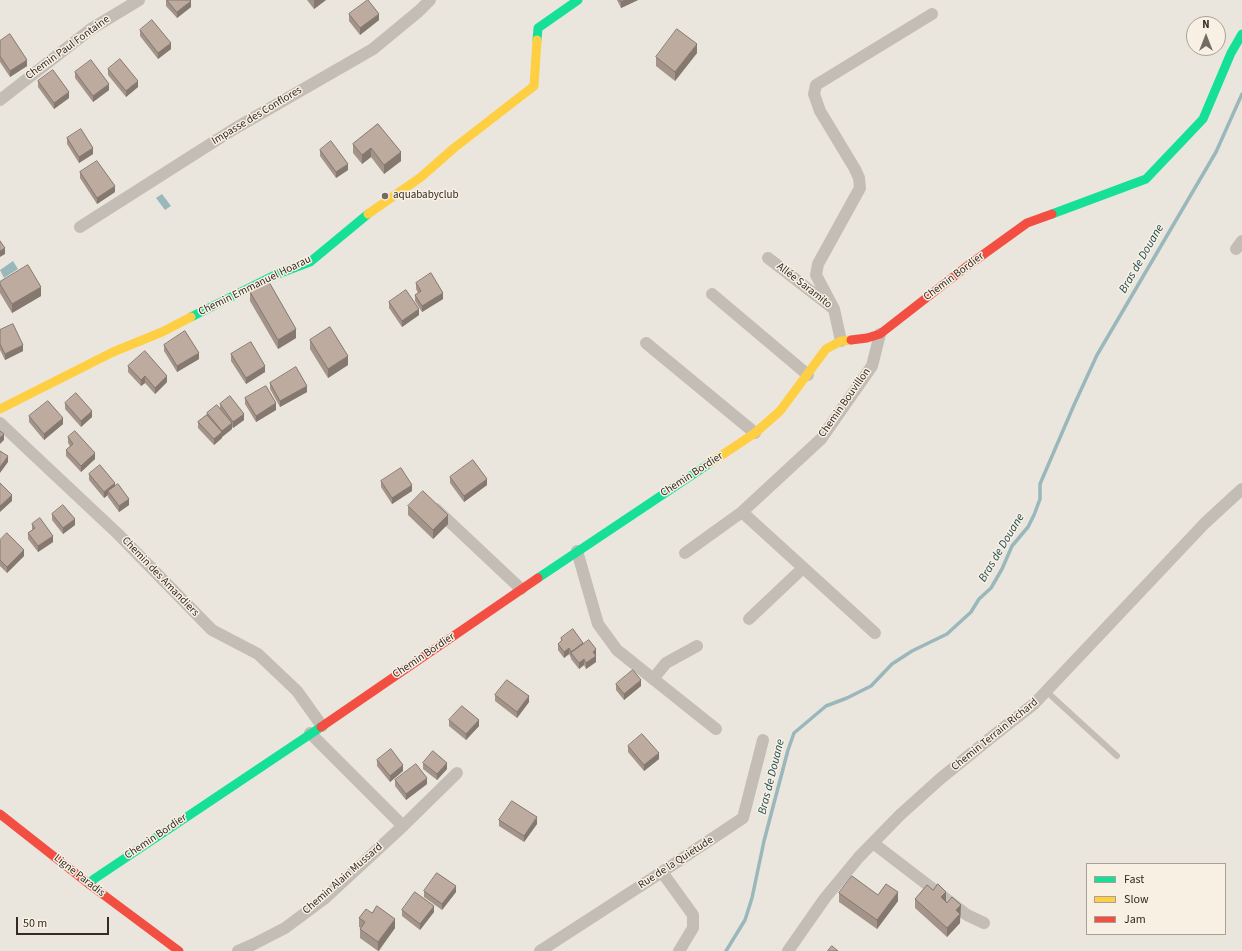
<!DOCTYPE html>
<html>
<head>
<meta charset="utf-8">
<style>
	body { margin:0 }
	#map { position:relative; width:1242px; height:951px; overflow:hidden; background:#eae6dd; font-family:"Source Sans 3",sans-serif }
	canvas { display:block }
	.legend { position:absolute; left:1086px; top:863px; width:140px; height:72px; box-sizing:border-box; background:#f8f0e3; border:1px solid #a9a197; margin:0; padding:5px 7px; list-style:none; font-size:12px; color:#332b25 }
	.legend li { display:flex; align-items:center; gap:8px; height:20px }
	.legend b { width:20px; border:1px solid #a9a197 }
	.north { position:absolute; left:1186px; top:16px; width:40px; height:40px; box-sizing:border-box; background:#f8f0e3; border:1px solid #a9a197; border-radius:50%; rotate:0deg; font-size:11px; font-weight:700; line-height:16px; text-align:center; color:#332b25 }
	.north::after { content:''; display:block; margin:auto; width:14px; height:18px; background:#736c65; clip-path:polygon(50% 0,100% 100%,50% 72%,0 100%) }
	.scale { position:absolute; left:16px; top:917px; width:93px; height:18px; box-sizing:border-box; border:2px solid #332b25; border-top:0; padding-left:5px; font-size:12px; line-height:14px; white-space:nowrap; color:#332b25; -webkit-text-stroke:3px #f8f0e3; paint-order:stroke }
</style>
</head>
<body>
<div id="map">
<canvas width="1242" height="951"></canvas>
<ul class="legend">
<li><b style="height:5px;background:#16e098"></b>Fast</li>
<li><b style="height:5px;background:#ffcf43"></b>Slow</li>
<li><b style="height:5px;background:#f24e42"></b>Jam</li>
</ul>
<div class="north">N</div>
<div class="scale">50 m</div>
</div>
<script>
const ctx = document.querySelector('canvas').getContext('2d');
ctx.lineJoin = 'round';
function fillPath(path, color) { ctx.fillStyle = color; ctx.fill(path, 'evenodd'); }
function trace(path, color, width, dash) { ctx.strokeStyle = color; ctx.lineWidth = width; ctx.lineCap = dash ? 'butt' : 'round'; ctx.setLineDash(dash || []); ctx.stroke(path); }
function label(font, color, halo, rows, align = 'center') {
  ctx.font = font + ' "Source Sans 3",sans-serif'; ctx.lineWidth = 3; ctx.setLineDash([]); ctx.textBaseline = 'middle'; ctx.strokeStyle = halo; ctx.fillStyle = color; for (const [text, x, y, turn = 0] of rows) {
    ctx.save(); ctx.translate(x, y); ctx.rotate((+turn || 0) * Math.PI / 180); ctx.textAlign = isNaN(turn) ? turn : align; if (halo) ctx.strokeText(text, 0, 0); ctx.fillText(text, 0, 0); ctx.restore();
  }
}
const water = new Path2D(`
	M162,194L171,206L165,210L156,198Z
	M13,261L18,269L4,278L0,270Z`);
const stream = new Path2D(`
	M726,951L745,920L752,898L764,841L788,750L794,733L826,706L847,698L871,686L892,664L912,651L947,634L971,612L979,599L991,588L1002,569L1012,546L1028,527L1034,515L1040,499V484L1074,405L1097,355L1216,152L1242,94`);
const lane = new Path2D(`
	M1046,691L1117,756`);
const street = new Path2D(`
	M0,100L91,29L139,0
	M80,227L234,129L373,49L419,11L430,0
	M1236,249L1242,241
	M768,258L834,309L841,341
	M712,294L808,375
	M834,309L816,275L818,264L860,188L859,178L855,169L820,111L814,94L816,85L932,14
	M646,343L755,433
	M0,423L118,534L212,630L258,654L297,691L322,726
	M436,509L521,589
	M742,512L875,633
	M577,551L598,624L617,650L716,729
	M685,553L742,512L821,439L872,366L880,334
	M749,619L803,568
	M653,679L666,663L697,646
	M310,733L403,826
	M873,843L967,915L984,923
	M662,872L693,915V928L679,951
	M238,951L254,944L285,928L324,899L403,826L457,773
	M540,951L662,872L743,818L763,740
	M788,951L825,898L859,857L900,815L940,779L993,736L1034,704L1205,523L1242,489`);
const fast = new Path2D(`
	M537,40L538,28L578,0
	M1052,214L1146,179L1203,119L1231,53L1242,34
	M191,317L275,275L310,262L368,214
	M538,578L710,463
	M89,884L94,879L321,727`);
const slow = new Path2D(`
	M368,214L421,177L454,148L534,86L537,40
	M0,409L113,352L162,332L191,317
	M710,463L755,433L780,411L826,349L841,341L851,340`);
const jam = new Path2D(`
	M851,340L867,338L880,334L966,267L1027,223L1052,214
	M321,727L538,578
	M0,814L89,884L179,951`);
const wall = new Path2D(`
	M166,0L191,7L177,18L166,6Z
	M307,0H326L314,9Z
	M617,0H638L621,8Z
	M349,14L379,20L360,35L349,21Z
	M140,30L171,49L158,59L140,36Z
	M0,41L27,66L10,77L0,62Z
	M697,53L675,81L656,66V57Z
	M108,69L138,87L126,97L108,75Z
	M75,72L109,90L93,102L75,78Z
	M38,81L69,98L54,109L38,87Z
	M378,124L401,161L384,174L371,157L362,164L353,153V144Z
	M67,138L93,154L79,163L67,144Z
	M320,150L348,170L336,178L320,156Z
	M80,172L115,192L97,204L80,178Z
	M0,282L41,296L12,313L0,293Z
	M416,283L443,299L422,312L415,301V295L418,293L416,289Z
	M250,292L296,338L278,349L250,301Z
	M389,302L419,315L402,327L389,308Z
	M0,330L23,351L5,360L0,350Z
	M310,340L348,365L328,378L310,349Z
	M164,345L199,359L177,372L164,351Z
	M231,354L265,372L246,384L231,361Z
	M128,366L167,382L155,394L145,383L141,386L128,372Z
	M270,383L307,392L280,407L270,389Z
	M245,398L276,410L256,422L245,404Z
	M65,403L92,417L81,427L65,409Z
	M220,404L244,420L233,428L232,427V429L222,437V438L214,445L198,428V422L207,415V413L220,408Z
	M29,416L63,424L44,440L29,422Z
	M68,437L95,459L81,472L66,456V450L70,446L68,443Z
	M89,474L115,486L129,505L119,512L108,497V495L104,498L89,480Z
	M450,477L487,485L464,502L450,483Z
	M381,481L412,491L392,504L381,487Z
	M408,506L448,524L433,539L408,515Z
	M52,514L75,525L63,534L52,520Z
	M32,524L53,542L38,552L28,539V533L32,530Z
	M0,540L24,556L7,573L0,566Z
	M561,638L583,644L596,655V662L586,669L584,665L579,669L571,659V658L569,654L564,658L558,650V644L561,641Z
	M616,684L641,686L624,700L616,690Z
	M495,695L529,702L517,718L495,701Z
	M449,720L479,726L466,740L449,726Z
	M628,746L659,759L644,771L628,752Z
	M377,760L403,771L390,782L377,766Z
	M423,763L447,769L437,780L423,769Z
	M395,780L427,784L406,800L395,786Z
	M499,820L537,824L524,842L499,826Z
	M424,891L456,892L442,910L424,897Z
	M839,893L878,895L898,901L877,929L839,902Z
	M915,899L946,901L961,914L960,915V923L947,937L915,908Z
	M402,910L434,912L420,930L402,916Z
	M359,918L395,928L379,951H378L360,938V929L361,928L359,927Z`);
const shadedWall = new Path2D(`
	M314,0H326L314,9Z
	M626,0H638L621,8V2Z
	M191,1V7L177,18V12Z
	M379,14V20L360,35V28Z
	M171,43V49L158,59V53Z
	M697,44V53L675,81V72Z
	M27,60V66L10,77V71Z
	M138,81V87L126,97V91Z
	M109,84V90L93,102V96Z
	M69,92V98L54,109V103Z
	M93,148V154L79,163V157Z
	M371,148V157L362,164V155Z
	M401,152V161L384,174V165Z
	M348,164V170L336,178V172Z
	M115,186V192L97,204V198Z
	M5,248V254L0,257V251Z
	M41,287V296L12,313V304Z
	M443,293V299L422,312V306Z
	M419,309V315L402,327V321Z
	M296,329V338L278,349V340Z
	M23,345V351L5,360V354Z
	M199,353V359L177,372V366Z
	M348,356V365L328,378V369Z
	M265,366V372L246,384V378Z
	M145,376V383L141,386V380Z
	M167,376V382L155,394V388Z
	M307,386V392L280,407V401Z
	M276,403V410L256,422V416Z
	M92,411V417L81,427V421Z
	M244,414V420L233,428V422Z
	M63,418V424L44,440V434Z
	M232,423V429L222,437V431Z
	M222,432V438L214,445V439Z
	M4,434V440L0,444V438Z
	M95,453V459L81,472V466Z
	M8,456V462L0,473V467Z
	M487,479V485L464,502V496Z
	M115,483V489L108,491V495L104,498V492Z
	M412,485V491L392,504V498Z
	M12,495V501L0,512V506Z
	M129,499V505L119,512V506Z
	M448,515V524L433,539V530Z
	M75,519V525L63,534V528Z
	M53,536V542L38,552V546Z
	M24,550V556L7,573V567Z
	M569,648V654L564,658V652Z
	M596,649V655L593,658V652Z
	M596,656V662L586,669V663Z
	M584,659V665L579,669V663Z
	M641,680V686L624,700V694Z
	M529,696V702L517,718V712Z
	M479,720V726L466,740V734Z
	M659,753V759L644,771V765Z
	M447,763V769L437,780V774Z
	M403,765V771L390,782V776Z
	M427,778V784L406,800V794Z
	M537,817V824L524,842V836Z
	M456,886V892L442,910V904Z
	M898,892V901L877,929V920Z
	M946,892V901L941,906V897Z
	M961,905L960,923L947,937V928L956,910Z
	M434,906V912L420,930V924Z
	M395,919V928L378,951V942Z`);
const building = new Path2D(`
	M167,0H190L191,1L177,12Z
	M368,0L379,14L360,28L349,14Z
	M620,0H626L621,2Z
	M152,20L171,43L158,53L140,30Z
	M677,29L697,44L675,72L656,57Z
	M10,34L27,60L10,71L0,56V41Z
	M120,59L138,81L126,91L108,69Z
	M91,60L109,84L93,96L75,72Z
	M53,70L69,92L54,103L38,81Z
	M378,124L401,152L384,165L371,148L362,155L353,144Z
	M81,129L93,148L79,157L67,138Z
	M331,141L348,164L336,172L320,150Z
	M97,161L115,186L97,198L80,172Z
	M0,241L5,248L0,251Z
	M28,265L41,287L12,304L0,284V282Z
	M431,273L443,293L422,306L415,295L421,291L416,283Z
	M269,282L296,329L278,340L250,292Z
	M406,290L419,309L402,321L389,302Z
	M13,324L23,345L5,354L0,344V330Z
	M330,327L348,356L328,369L310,340Z
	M185,331L199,353L177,366L164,345Z
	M251,342L265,366L246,378L231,354Z
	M145,351L167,376L155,388L145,376L141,380L128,366Z
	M296,367L307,386L280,401L270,383Z
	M266,386L276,403L256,416L245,398Z
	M76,393L92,411L81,421L65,403Z
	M230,396L244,414L233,422L220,404Z
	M48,401L63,418L44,434L29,416Z
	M217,405L232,423L222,431L207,413Z
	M207,415L222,432L214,439L198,422Z
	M0,431L4,434L0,438Z
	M75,431L95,453L81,466L66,450L73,444L68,437Z
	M0,451L8,456L0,467Z
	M473,460L487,479L464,496L450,477Z
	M100,465L115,483L104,492L89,474Z
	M401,468L412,485L392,498L381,481Z
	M0,483L12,495L0,506Z
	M118,484L129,499L119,506L108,491Z
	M423,491L448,515L433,530L408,506Z
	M63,505L75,519L63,528L52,514Z
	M40,518L53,536L38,546L28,533L35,528L32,524Z
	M7,533L24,550L7,567L0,560V540Z
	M573,629L583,643L571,652L569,648L564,652L558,644L562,640L561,638Z
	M589,640L596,649L593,652L596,656L586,663L584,659L579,663L571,653Z
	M633,670L641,680L624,694L616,684Z
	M507,680L529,696L517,712L495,695Z
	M462,706L479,720L466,734L449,720Z
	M642,734L659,753L644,765L628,746Z
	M391,749L403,765L390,776L377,760Z
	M433,751L447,763L437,774L423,763Z
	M416,764L427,778L406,794L395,780Z
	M512,801L537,817L524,836L499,820Z
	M437,873L456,886L442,904L424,891Z
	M852,876L878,895L886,884L898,892L877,920L839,893Z
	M938,884L946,892L941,897L947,903L952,897L961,905L956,910L960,914L947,928L915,899L927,885L933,890Z
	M415,892L434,906L420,924L402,910Z
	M377,906L395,919L378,942L360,929L365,922L359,918L366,909L372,913Z
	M832,946L838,951H828Z`);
const markers = [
	[385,196,4,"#736c65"]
];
const streetNames = [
	["Chemin Paul Fontaine",68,48,-36],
	["Impasse des Conflores",257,116,-31],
	["Chemin Bordier",954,277,-37],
	["Chemin Emmanuel Hoarau",255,286,-26],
	["Allée Saramito",804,286,38],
	["Chemin Bouvillon",845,403,-55],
	["Chemin Bordier",692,475,-33],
	["Chemin des Amandiers",160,577,46],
	["Chemin Bordier",424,656,-34],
	["Chemin Terrain Richard",995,735,-39],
	["Chemin Bordier",156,837,-34],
	["Rue de la Quietude",676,863,-33],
	["Ligne Paradis",79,876,38],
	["Chemin Alain Mussard",343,879,-41]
];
const poiNames = [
	["aquababyclub",393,196]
];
const waterNames = [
	["Bras de Douane",1142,259,-60],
	["Bras de Douane",1002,548,-59],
	["Bras de Douane",772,777,-76]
];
fillPath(water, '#9ab8bb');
trace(stream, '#9ab8bb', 3.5);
trace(lane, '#c3bdb6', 6);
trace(street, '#c3bdb6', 12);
trace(fast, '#16e098', 9);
trace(slow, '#ffcf43', 9);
trace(jam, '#f24e42', 9);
fillPath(wall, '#a39389');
fillPath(shadedWall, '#84786f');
fillPath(building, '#bdab9f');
trace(building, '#84786f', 1);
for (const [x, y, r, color] of markers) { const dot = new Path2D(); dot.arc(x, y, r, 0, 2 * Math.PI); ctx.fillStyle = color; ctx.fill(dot); trace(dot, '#f8f0e3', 1.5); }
label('11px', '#332b25', '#f8f0e3', streetNames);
label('11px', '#332b25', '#f8f0e3', poiNames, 'left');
label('italic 12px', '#1c4a53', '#f8f0e3', waterNames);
</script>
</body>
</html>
